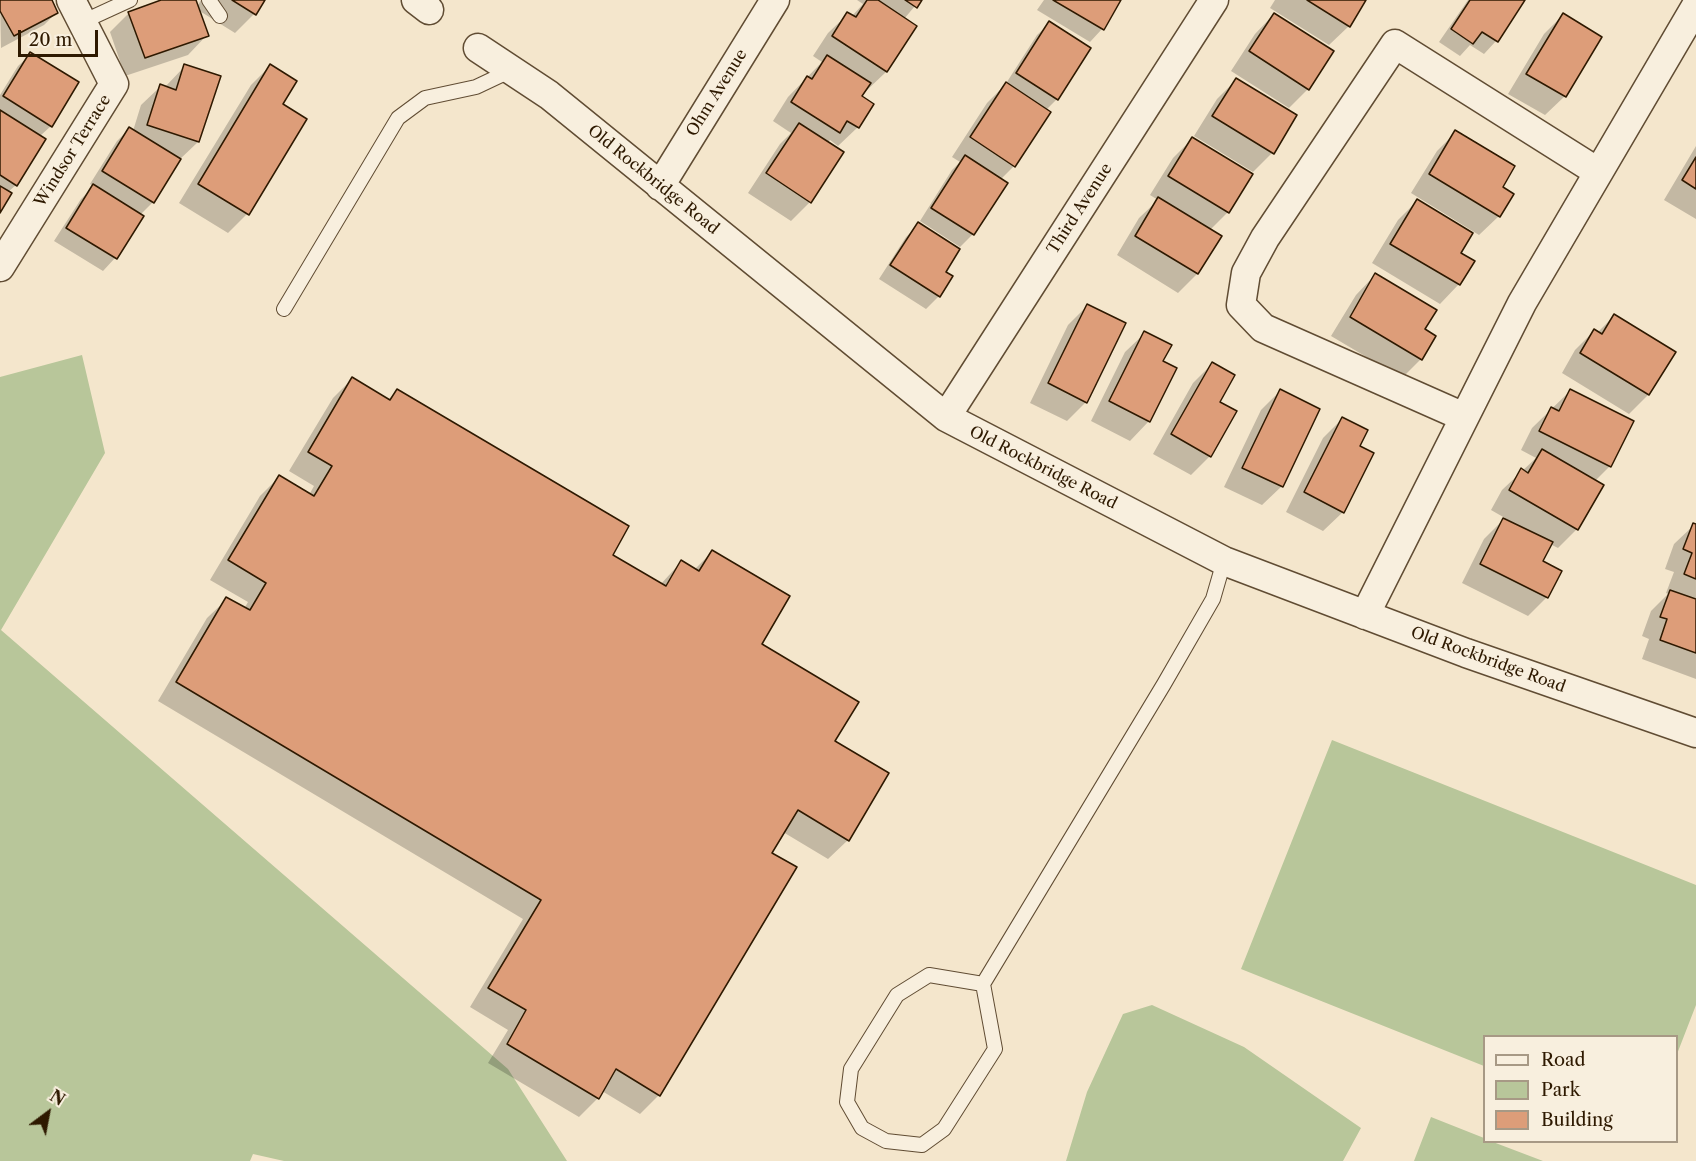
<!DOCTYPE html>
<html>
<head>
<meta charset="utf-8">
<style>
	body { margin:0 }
	#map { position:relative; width:1696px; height:1161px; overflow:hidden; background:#f4e6cc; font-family:"Libre Caslon Text",serif }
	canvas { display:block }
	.legend { position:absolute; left:1483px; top:1035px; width:195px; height:108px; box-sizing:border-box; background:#f8efde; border:2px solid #a79985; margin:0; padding:8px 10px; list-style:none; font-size:18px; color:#2e1900 }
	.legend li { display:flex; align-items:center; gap:12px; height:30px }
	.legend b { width:30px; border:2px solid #a79985 }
	.north { position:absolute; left:18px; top:1083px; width:60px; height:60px; -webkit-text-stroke:4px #f8efde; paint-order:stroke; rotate:32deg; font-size:16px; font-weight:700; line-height:24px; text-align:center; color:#2e1900 }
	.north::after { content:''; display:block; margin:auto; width:21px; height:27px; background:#2e1900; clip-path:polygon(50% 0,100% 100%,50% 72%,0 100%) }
	.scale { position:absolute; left:18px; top:30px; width:80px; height:27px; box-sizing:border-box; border:3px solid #2e1900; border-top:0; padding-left:8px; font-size:18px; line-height:21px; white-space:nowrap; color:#2e1900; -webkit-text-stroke:4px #f8efde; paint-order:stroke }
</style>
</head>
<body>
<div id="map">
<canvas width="1696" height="1161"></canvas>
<ul class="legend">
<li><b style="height:8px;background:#f8efde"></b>Road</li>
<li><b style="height:16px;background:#b8c69a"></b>Park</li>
<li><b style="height:16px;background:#dd9d79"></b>Building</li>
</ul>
<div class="north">N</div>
<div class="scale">20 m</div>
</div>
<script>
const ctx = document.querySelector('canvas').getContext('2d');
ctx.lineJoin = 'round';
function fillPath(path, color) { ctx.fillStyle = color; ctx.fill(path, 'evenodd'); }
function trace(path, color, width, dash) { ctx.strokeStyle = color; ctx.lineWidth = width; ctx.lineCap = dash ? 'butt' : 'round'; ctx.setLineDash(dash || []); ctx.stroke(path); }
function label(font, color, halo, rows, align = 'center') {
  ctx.font = font + ' "Libre Caslon Text",serif'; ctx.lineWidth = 6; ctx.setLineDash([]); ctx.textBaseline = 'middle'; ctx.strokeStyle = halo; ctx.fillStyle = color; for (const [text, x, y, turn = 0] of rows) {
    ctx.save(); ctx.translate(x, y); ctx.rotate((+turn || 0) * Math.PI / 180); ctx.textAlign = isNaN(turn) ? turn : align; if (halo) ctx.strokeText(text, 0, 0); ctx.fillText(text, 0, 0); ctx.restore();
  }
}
const green = new Path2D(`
	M82,355L105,453L1,630L508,1069L567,1161H284L253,1154L250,1161H0V377Z
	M1332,740L1696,885V1005L1677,1054L1676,1036H1484V1066L1241,969Z
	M1152,1005L1244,1047L1361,1128L1343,1161H1066L1087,1092L1123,1014Z
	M1431,1117L1484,1138V1142H1493L1543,1161H1414Z`);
const shadow = new Path2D(`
	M0,0H50L57,12L44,25L1,48Z
	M166,0H194L197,7L201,0H263L254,14L235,33L198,10L207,35L188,55L125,76L110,32L129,13Z
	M857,0H920L904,19L915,26L886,72L866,91L865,90L860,97L858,127L838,146L830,140L827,143L810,202L791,221L748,193L780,144L791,133L773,121L788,97L822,62L813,56L828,33L848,14L852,16L863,4Z
	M1044,0H1120L1102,29L1090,42L1037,10Z
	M1275,0H1364L1349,26L1329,45L1270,8Z
	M1468,0H1524L1496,41L1484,54L1470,45L1460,56L1439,42Z
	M1274,14L1308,89L1289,108L1231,71L1255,34Z
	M1563,15L1600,37L1565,96L1545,115L1508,94L1544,34Z
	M1050,23L1089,48L1057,99L1046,110L1014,166L1000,180L973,234L960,247L920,221L952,170L960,162L952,157L987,103L1005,85L1037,35Z
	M31,54L51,126L40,136L16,185L8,192L0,210V95L18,66Z
	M185,66L219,77L198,142L178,161L153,202L140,215L142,216L115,258L103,271L54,241L81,199L94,186L90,184L117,141L129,129L133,131L141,105L161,86L165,87Z
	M270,66L281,105L247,214L228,233L179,203L251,85Z
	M1236,80L1272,153L1253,172L1194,136L1217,99Z
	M1456,132L1499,216L1479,235L1411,193L1437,151Z
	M1192,139L1228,212L1210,230L1220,237L1197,274L1178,293L1117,255L1139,218L1158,200L1150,195L1173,158Z
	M1696,146V219L1664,200Z
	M1417,201L1459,284L1440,304L1372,263L1398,220Z
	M919,224L944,272L951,277L939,296L926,309L879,279L906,237Z
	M1375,275L1423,329L1421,359L1402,378L1331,336L1356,295Z
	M1087,306L1086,402L1067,421L1030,403L1068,325Z
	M1614,316L1674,352L1648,395L1629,414L1562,373L1575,350L1594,331L1597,333Z
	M1145,333L1161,361L1175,368L1149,421L1130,441L1091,421L1125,352Z
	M1212,364L1218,402L1210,456L1191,475L1153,454L1193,383Z
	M352,379L388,400L397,391L611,555L660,585L681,562L694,570L713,551L760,645L833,742L887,774L848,840L828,859L783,832L770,853L659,1095L640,1114L602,1091L598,1098L579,1117L488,1063L508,1030L470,1007L523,919L158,701L207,618L227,599L244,609L248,602L210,580L260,496L279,477L309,495L314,486L289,471L333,398Z
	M1280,391L1282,486L1262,505L1224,487L1261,410Z
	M1570,391L1610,466L1594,482L1577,529L1558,548L1550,544L1541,562L1547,597L1528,616L1462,583L1484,539L1505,518L1491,510L1502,490L1536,458L1521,450L1532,428Z
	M1342,419L1343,512L1323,531L1286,512L1323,438Z
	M1694,525L1696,526V679L1642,659L1649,639L1642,636L1651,611L1668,594L1666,593L1674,572L1665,569L1674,544Z`);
const building = new Path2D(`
	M0,0H52L58,13L14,36L0,11Z
	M161,0H196L209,36L145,58L128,12Z
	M232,0H265L256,15Z
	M867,0H878L917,26L887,72L832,36L847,12L856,17Z
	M905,0H922L917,8Z
	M1053,0H1121L1104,30Z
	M1307,0H1366L1350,27Z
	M1470,0H1525L1498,42L1482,32L1473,44L1451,29Z
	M1274,13L1334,51L1309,90L1249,51Z
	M1563,13L1602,37L1566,97L1526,74Z
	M1049,21L1091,48L1058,100L1016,73Z
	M30,52L79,82L52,127L3,96Z
	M827,55L871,83L862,96L874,104L859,128L847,121L840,133L791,102L807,76L812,79Z
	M184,64L221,76L199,142L147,125L160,84L176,90Z
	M270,64L297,81L283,104L307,119L249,215L198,184Z
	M1236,78L1297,115L1274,154L1212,116Z
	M1006,82L1051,112L1015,167L970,137Z
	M0,110L46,139L17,186L0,175Z
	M799,123L844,152L811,203L766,173Z
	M129,127L181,159L154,203L102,171Z
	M1455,130L1515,166L1503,187L1514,194L1500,217L1429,174Z
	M1192,137L1253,174L1229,213L1168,176Z
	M965,155L1008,183L974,235L931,208Z
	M1696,157V189L1682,180Z
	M93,184L144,216L117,259L66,228Z
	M0,186L12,193L0,213Z
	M1158,197L1222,236L1198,274L1135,236Z
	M1417,199L1473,233L1461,253L1475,261L1460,285L1390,244Z
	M918,222L960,249L946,272L953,276L940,297L890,265Z
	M1375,273L1437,310L1425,329L1436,336L1422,360L1350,317Z
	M1087,304L1126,323L1087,403L1048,383Z
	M1614,314L1676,352L1649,395L1580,353L1594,329L1602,334Z
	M1144,331L1172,345L1163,361L1177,368L1150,422L1109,401Z
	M1212,362L1235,375L1220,402L1237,411L1211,457L1171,434Z
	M352,377L390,400L397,389L629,526L613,555L666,586L681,560L699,571L712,550L790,596L762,644L859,702L835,741L889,773L849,841L798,810L772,853L797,867L660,1096L616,1069L599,1099L507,1044L526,1010L488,988L541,900L176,682L226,597L250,610L266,583L228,560L279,475L314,496L332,466L308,452Z
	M1280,389L1320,409L1283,487L1242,468Z
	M1570,389L1634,421L1611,467L1539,431L1551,407L1559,411Z
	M1342,417L1368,430L1360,446L1374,453L1344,513L1304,492Z
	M1542,449L1604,485L1578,530L1509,490L1521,468L1528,473Z
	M1503,518L1553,542L1543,561L1562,571L1548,598L1480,564Z
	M1693,523L1696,524V579L1684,574L1692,553L1683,549Z
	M1670,590L1696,599V653L1660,640L1667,619L1660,617Z`);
const lane = new Path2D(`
	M209,0L220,16
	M82,22L130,0
	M284,309L398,118L425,98L476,87L512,70
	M983,984L929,975L897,995L851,1069L847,1102L862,1128L886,1141L922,1145L944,1129L995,1049L983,984L1164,684L1213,599L1224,561`);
const street = new Path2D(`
	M416,0L429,10
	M478,48L549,95L946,417L1224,561L1466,653L1696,733
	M660,186L775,0
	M0,267L114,84L71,0
	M946,417L1214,0
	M1464,417L1263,328L1241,305L1246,273L1265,238L1395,44L1598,172
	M1365,615L1522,303L1696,6`);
const streetNames = [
	["Ohm Avenue",717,93,-58],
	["Windsor Terrace",73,151,-58],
	["Old Rockbridge Road",653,180,39],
	["Third Avenue",1080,209,-57],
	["Old Rockbridge Road",1043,468,27],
	["Old Rockbridge Road",1488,660,20]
];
fillPath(green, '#b8c69a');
fillPath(shadow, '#0003');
fillPath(building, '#dd9d79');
trace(building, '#2e1900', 1.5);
trace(lane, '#604c33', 16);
trace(street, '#604c33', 31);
trace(lane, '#f8efde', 14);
trace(street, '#f8efde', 28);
label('16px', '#2e1900', '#f8efde', streetNames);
</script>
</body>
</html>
